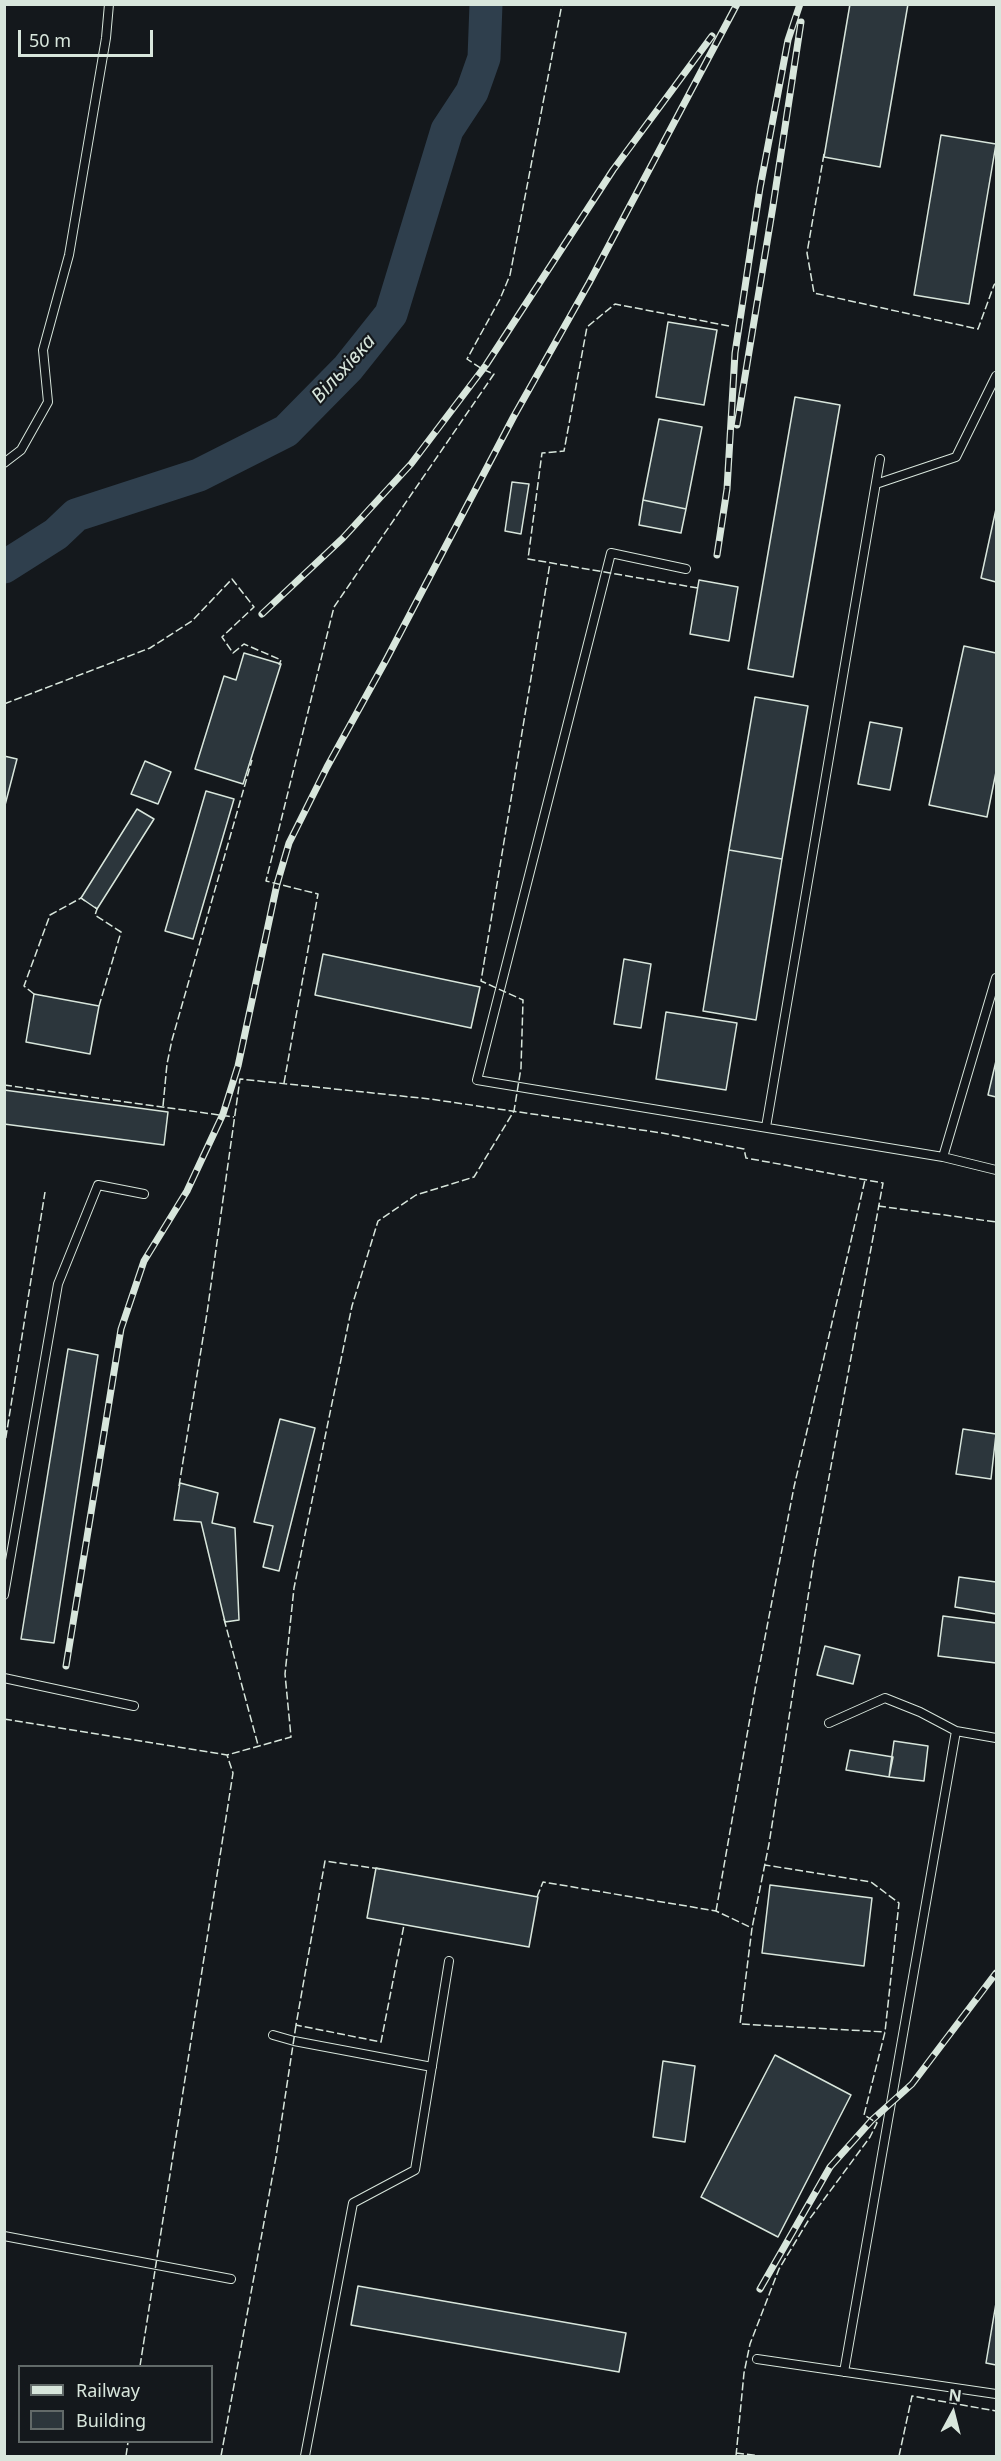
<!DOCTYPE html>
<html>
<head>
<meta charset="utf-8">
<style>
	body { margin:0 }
	#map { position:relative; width:1001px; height:2461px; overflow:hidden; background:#14181c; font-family:"Noto Sans",sans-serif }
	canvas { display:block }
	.frame { position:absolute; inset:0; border:6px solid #d8e6dc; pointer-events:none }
	.legend { position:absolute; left:18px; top:2365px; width:195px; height:78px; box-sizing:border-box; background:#14181c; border:2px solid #626a69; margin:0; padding:8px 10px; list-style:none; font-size:18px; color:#d8e6dc }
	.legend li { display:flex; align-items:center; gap:12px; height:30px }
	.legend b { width:30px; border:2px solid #626a69 }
	.north { position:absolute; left:923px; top:2383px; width:60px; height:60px; -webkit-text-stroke:4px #14181c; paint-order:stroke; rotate:7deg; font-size:16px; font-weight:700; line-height:24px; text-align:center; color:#d8e6dc }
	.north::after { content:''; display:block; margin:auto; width:21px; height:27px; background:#d8e6dc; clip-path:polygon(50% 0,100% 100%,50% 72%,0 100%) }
	.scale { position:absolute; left:18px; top:30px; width:135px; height:27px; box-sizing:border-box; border:3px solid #d8e6dc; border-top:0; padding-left:8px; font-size:18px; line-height:21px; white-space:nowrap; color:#d8e6dc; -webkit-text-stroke:4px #14181c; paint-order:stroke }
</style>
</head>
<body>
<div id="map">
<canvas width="1001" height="2461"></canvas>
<div class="frame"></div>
<ul class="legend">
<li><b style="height:8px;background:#d8e6dc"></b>Railway</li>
<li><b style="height:16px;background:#2c363c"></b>Building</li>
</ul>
<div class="north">N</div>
<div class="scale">50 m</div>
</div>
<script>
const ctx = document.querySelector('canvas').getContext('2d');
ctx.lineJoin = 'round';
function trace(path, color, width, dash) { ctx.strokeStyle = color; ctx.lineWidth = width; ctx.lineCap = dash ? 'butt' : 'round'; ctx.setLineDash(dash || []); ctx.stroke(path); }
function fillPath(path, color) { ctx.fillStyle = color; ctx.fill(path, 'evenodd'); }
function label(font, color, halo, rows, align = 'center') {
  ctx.font = font + ' "Noto Sans",sans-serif'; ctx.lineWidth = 4.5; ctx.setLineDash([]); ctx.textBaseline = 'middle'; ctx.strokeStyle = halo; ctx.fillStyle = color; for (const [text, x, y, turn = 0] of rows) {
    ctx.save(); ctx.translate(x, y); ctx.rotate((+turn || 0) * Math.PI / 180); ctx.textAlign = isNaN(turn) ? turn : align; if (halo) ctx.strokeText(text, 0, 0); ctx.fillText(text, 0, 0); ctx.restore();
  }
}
const river = new Path2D(`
	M4,567L56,534L76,515L199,475L286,431L348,368L391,314L447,130L472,92L484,58L486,4`);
const building = new Path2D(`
	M850,4H908L880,167L824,157Z
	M941,135L996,144L969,304L914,295Z
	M668,322L717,330L704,405L656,397Z
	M795,397L840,405L793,677L748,669Z
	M659,419L702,427L686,509L643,500Z
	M512,482L529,484L521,534L505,531Z
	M643,500L686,509L681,533L639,525Z
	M996,509V582L981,578Z
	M699,580L738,587L729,641L690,634Z
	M964,646L996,653V772L987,817L929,805Z
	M244,653L281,664L243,784L195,769L224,676L236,680Z
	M755,697L808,706L782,859L729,850Z
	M870,722L902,728L890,790L858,784Z
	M4,756L17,759L4,809Z
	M145,761L171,772L158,804L131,794Z
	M206,791L234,799L193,939L165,931Z
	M137,809L154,819L97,909L81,898Z
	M729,850L782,859L756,1020L703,1011Z
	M323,954L480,987L471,1028L315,995Z
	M624,959L651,964L641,1028L614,1024Z
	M34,994L99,1006L90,1054L26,1042Z
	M666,1012L737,1023L726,1090L656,1079Z
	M996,1061V1097L988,1095Z
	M4,1090L168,1112L164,1145L4,1124Z
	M68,1349L98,1355L54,1643L21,1639Z
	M280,1419L315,1428L279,1571L263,1567L273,1526L254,1522Z
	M963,1429L996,1434L991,1479L956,1474Z
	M180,1483L218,1493L212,1523L235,1528L239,1620L225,1622L201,1522L174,1520Z
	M959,1577L996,1582V1614L955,1607Z
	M943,1616L996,1623V1663L938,1656Z
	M825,1646L860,1655L853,1684L817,1675Z
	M894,1741L928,1746L924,1781L889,1777Z
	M850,1750L893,1757L889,1777L846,1770Z
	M376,1868L538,1897L529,1947L367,1918Z
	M770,1885L872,1898L864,1966L762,1953Z
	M775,2055L851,2095L778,2237L701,2197Z
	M663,2061L695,2066L685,2142L653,2137Z
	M358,2286L626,2333L619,2372L351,2325Z
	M996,2303V2365L986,2363Z`);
const lane = new Path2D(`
	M4,463L21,450L48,402L43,350L69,255L106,38L109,4
	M876,484L956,457L996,376
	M686,569L611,553L477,1080L943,1157L996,1170
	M766,1127L880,459
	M943,1157L996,978
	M4,1595L58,1284L98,1185L144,1194
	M4,1678L134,1706
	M829,1723L885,1698L920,1712L956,1731
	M273,2035L294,2041L432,2067
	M4,2236L231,2279
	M757,2359L996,2394
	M844,2372L956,1731L996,1738
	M305,2456L353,2203L415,2170L449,1961`);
const rail = new Path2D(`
	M737,425L773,206L801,22
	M717,555L727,489L735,353L760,188L788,40L800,4
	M262,614L343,538L411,464L486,365L613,170L712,36
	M66,1666L121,1329L144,1261L187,1191L223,1114L238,1066L277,884L289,843L327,767L386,660L514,416L589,283L737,4
	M760,2289L830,2167L872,2120L912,2084L996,1973`);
const fence = new Path2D(`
	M824,154L807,253L814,293L978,329L994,285L996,283
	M698,588L528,559L542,453L564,451L587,327L615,304L729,326
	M4,704L150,648L192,621L232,579L254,607L222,637L233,653L244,644L281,660L279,665
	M95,907L97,909L95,915L121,932L99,1006
	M34,994L24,986L50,915L81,898L85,901
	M284,1083L318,894L266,881L334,607L494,374L482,369L467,359L500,299L510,275L562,4
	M4,1085L234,1117
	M163,1106L167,1064L172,1040L252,760
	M878,1206L996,1222
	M4,1449L45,1192
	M179,1486L207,1313L240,1079L430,1099L662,1133L744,1149L746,1158L883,1183L814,1559L769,1844L752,1928
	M224,1619L258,1745
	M4,1719L227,1755L291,1737L285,1674L294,1588L352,1306L378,1221L416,1195L474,1177L514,1111L521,1068L523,1000L481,981L550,563
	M380,1869L325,1861L296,2025L381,2042L404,1925
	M537,1897L543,1882L716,1911L752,1928L740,2024L885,2032
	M716,1911L756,1684L794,1487L865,1180
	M140,2366L233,1773L227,1755
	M736,2453L760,2456
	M126,2456L128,2442
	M221,2456L276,2157L296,2025
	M736,2456L744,2373L750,2344L779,2269L808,2221L870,2137L877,2123L864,2115L885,2032L899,1903L871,1882L765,1865
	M899,2456L912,2396L996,2411`);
const waterNames = [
	["Вільхівка",344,369,-48]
];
trace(river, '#2f3f4d', 33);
fillPath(building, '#2c363c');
trace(building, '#d8e6dc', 1.5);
trace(lane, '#d8e6dc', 10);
trace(lane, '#14181c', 8);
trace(rail, '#d8e6dc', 7);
trace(rail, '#14181c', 4.5, [14]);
trace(fence, '#d8e6dc', 1.5, [8, 3]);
label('italic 20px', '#d8e6dc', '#14181c', waterNames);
</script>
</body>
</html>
